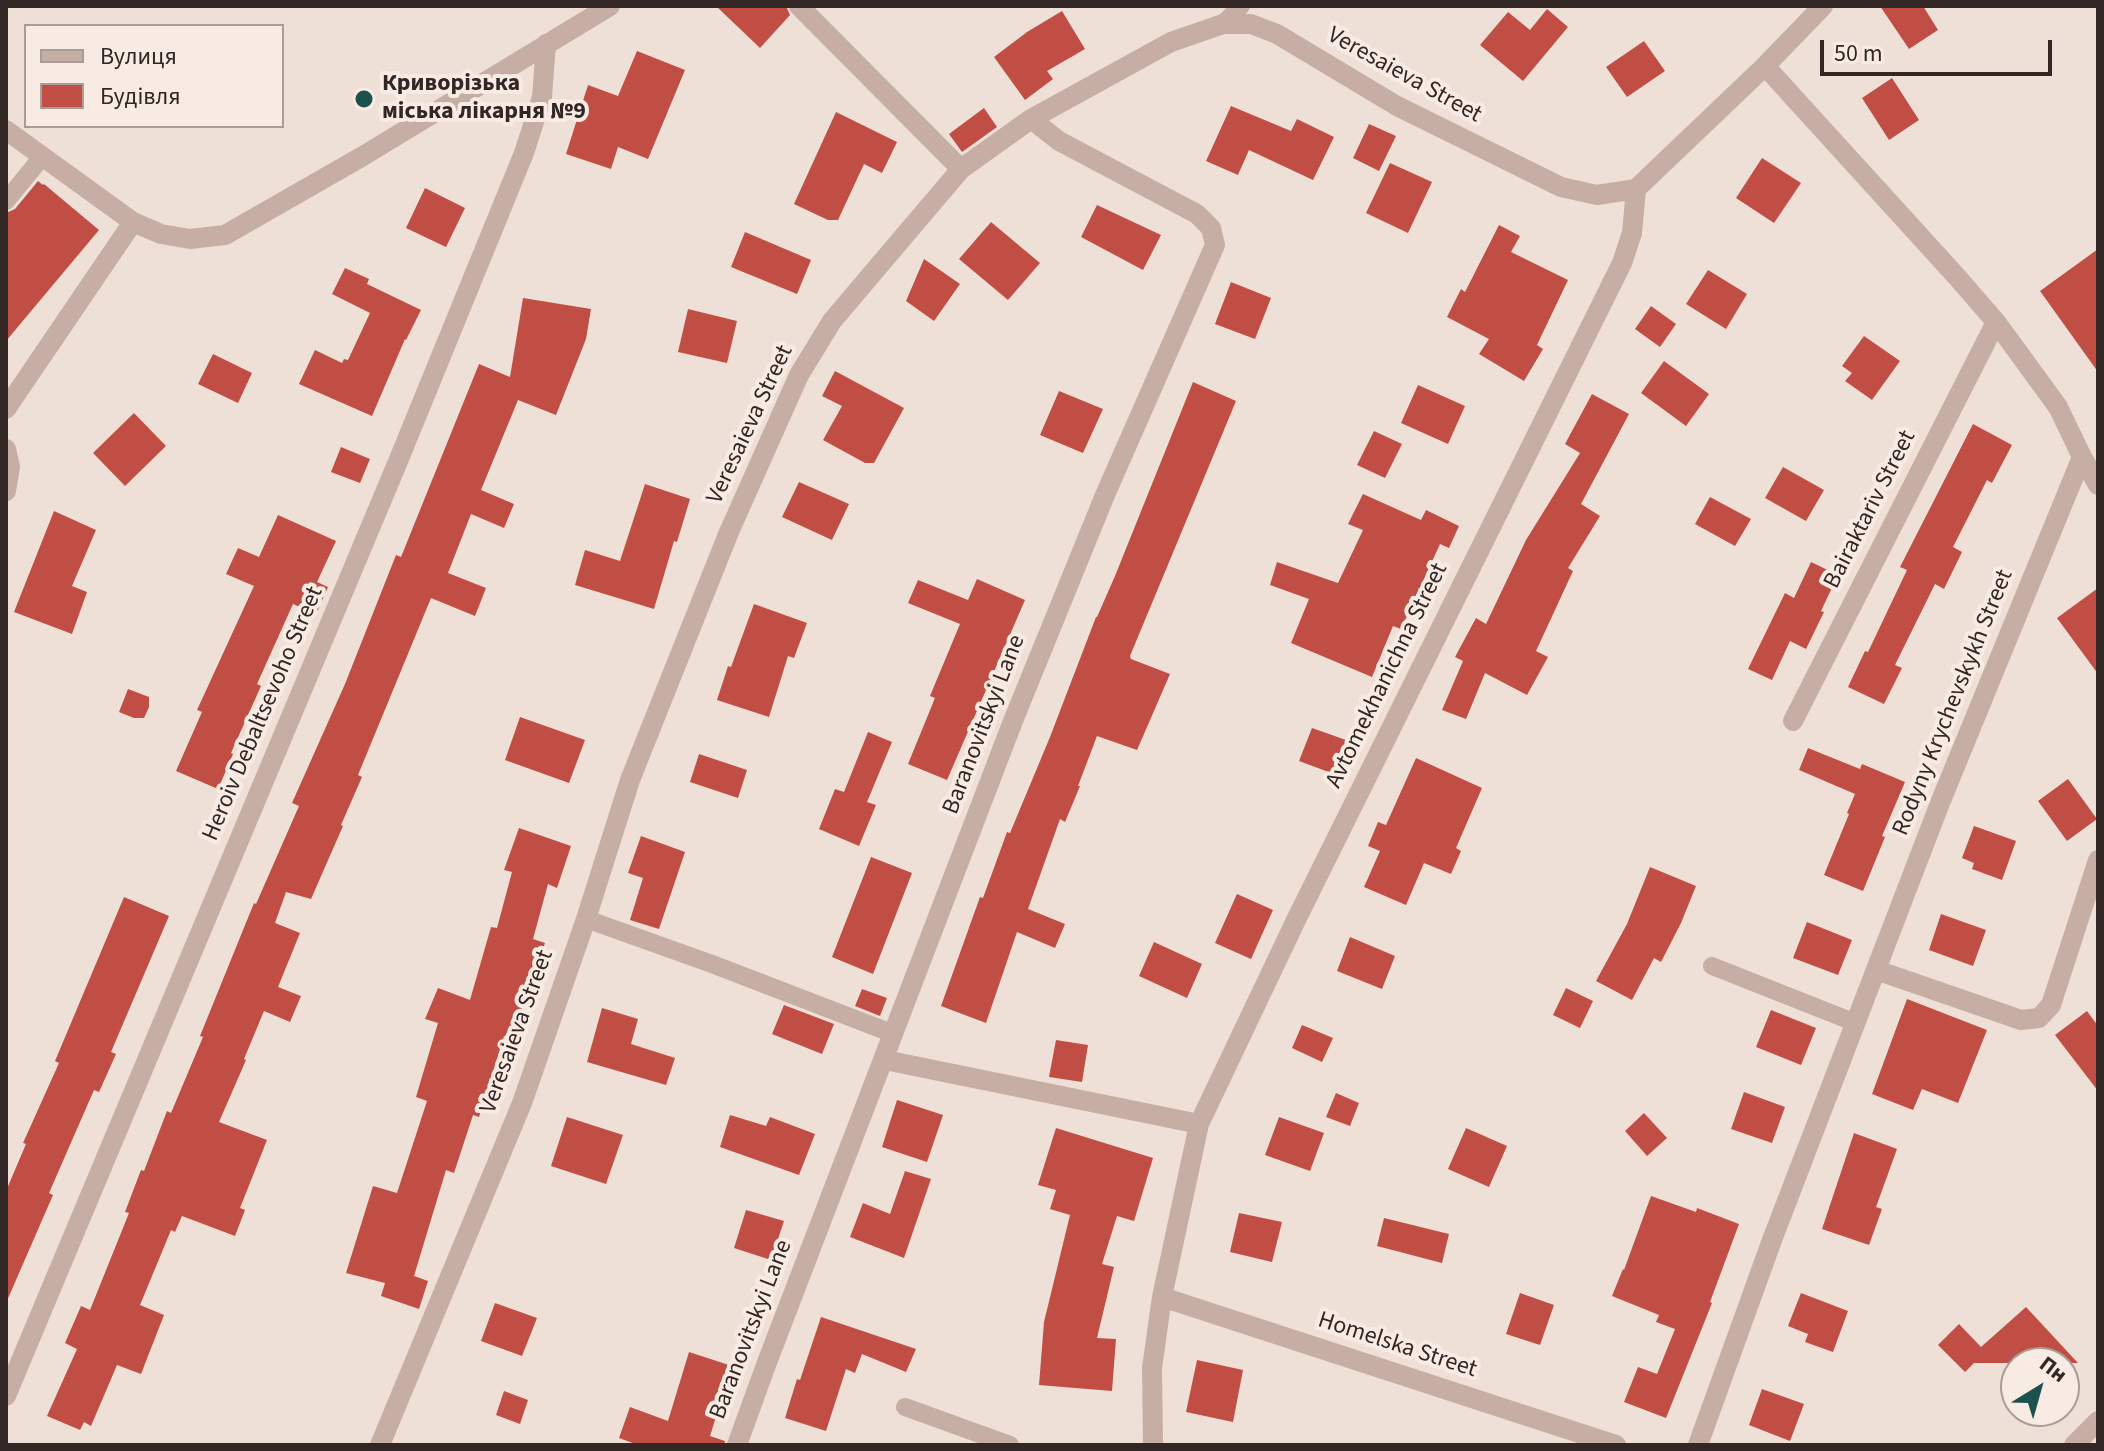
<!DOCTYPE html>
<html>
<head>
<meta charset="utf-8">
<style>
	body { margin:0 }
	#map { position:relative; width:2104px; height:1451px; overflow:hidden; background:#efe0d7; font-family:"Source Sans 3",sans-serif }
	canvas { display:block }
	.frame { position:absolute; inset:0; border:8px solid #322725; pointer-events:none }
	.legend { position:absolute; left:24px; top:24px; width:260px; height:104px; box-sizing:border-box; background:#f7ebe3; border:2px solid #a89d97; margin:0; padding:10px 14px; list-style:none; font-size:24px; color:#322725 }
	.legend li { display:flex; align-items:center; gap:16px; height:40px }
	.legend b { width:40px; border:2px solid #a89d97 }
	.north { position:absolute; left:2000px; top:1347px; width:80px; height:80px; box-sizing:border-box; background:#f7ebe3; border:2px solid #a89d97; border-radius:50%; rotate:37deg; font-size:22px; font-weight:700; line-height:32px; text-align:center; color:#322725 }
	.north::after { content:''; display:block; margin:auto; width:28px; height:36px; background:#1d514c; clip-path:polygon(50% 0,100% 100%,50% 72%,0 100%) }
	.scale { position:absolute; left:1820px; top:40px; width:232px; height:36px; box-sizing:border-box; border:4px solid #322725; border-top:0; padding-left:10px; font-size:24px; line-height:28px; white-space:nowrap; color:#322725; -webkit-text-stroke:6px #f7ebe3; paint-order:stroke }
</style>
</head>
<body>
<div id="map">
<canvas width="2104" height="1451"></canvas>
<div class="frame"></div>
<ul class="legend">
<li><b style="height:10px;background:#c6aea4"></b>Вулиця</li>
<li><b style="height:22px;background:#c04e44"></b>Будівля</li>
</ul>
<div class="north">Пн</div>
<div class="scale">50 m</div>
</div>
<script>
const ctx = document.querySelector('canvas').getContext('2d');
ctx.lineJoin = 'round';
function fillPath(path, color) { ctx.fillStyle = color; ctx.fill(path, 'evenodd'); }
function trace(path, color, width, dash) { ctx.strokeStyle = color; ctx.lineWidth = width; ctx.lineCap = dash ? 'butt' : 'round'; ctx.setLineDash(dash || []); ctx.stroke(path); }
function label(font, color, halo, rows, align = 'center') {
  ctx.font = font + ' "Source Sans 3",sans-serif'; ctx.lineWidth = 8; ctx.setLineDash([]); ctx.textBaseline = 'middle'; ctx.strokeStyle = halo; ctx.fillStyle = color; for (const [text, x, y, turn = 0] of rows) {
    ctx.save(); ctx.translate(x, y); ctx.rotate((+turn || 0) * Math.PI / 180); ctx.textAlign = isNaN(turn) ? turn : align; if (halo) ctx.strokeText(text, 0, 0); ctx.fillText(text, 0, 0); ctx.restore();
  }
}
const building = new Path2D(`
	M716,6H786L790,15L760,48Z
	M1880,6H1923L1938,30L1909,49Z
	M1547,9L1568,27L1523,81L1480,45L1508,12L1530,30Z
	M1062,11L1085,49L1047,71L1053,79L1025,100L994,57L1027,32Z
	M1644,41L1665,71L1627,97L1606,67Z
	M637,51L685,70L648,159L618,147L611,169L566,154L588,85L618,96Z
	M1892,78L1919,120L1889,140L1862,98Z
	M1231,106L1291,131L1297,119L1334,137L1313,180L1249,150L1238,175L1206,161Z
	M984,108L997,127L962,152L949,134Z
	M836,112L897,142L882,173L864,164L838,220H828L794,204Z
	M1369,124L1396,136L1379,171L1353,158Z
	M1762,158L1801,183L1774,223L1736,198Z
	M1390,163L1432,182L1408,233L1366,213Z
	M38,181L43,185L44,184L99,230L6,341V213L15,209Z
	M425,188L465,208L446,247L406,228Z
	M1097,205L1161,235L1143,270L1081,237Z
	M991,222L1040,263L1008,300L959,259Z
	M1499,225L1520,236L1511,252L1568,280L1537,345L1543,349L1524,381L1479,354L1489,339L1447,317L1461,289L1465,292Z
	M745,232L811,260L797,294L731,267Z
	M2098,249V372L2040,291Z
	M924,259L960,284L934,321L906,301Z
	M345,268L369,279L367,284L421,310L406,340L405,339L372,416L299,384L315,350L342,363L344,359L348,360L370,313L332,294Z
	M1708,270L1747,294L1726,329L1686,304Z
	M1231,282L1271,298L1255,339L1215,324Z
	M523,298L591,309L586,339L556,415L518,400L481,490L514,504L504,528L471,514L448,573L486,588L475,616L431,598L358,775L362,777L341,825L343,826L311,899L286,892L275,923L300,933L278,987L301,996L290,1022L264,1011L244,1059L246,1060L219,1122L267,1140L240,1208L245,1210L235,1236L182,1216L175,1232L171,1230L140,1305L164,1315L141,1374L117,1365L91,1426L84,1422L80,1430L47,1416L77,1349L65,1343L81,1306L90,1310L129,1213L125,1212L141,1170L144,1171L167,1111L171,1113L203,1037L200,1036L254,903L256,904L299,806L292,803L345,684L396,555L401,557L479,364L510,377Z
	M1651,306L1676,324L1660,347L1635,329Z
	M688,309L737,321L727,363L678,352Z
	M1864,336L1900,361L1872,400L1845,381L1852,373L1842,366Z
	M213,354L252,373L238,403L198,384Z
	M1664,361L1709,394L1686,426L1641,393Z
	M835,371L904,408L874,463H865L823,440L842,406L822,396Z
	M1193,382L1236,401L1130,656L1131,659L1170,674L1137,750L1097,736L1078,786H1080L1065,822L1060,819L1028,909L1065,924L1055,948L1017,932L986,1023L941,1006L980,897L983,898L1007,832L1010,833L1050,737L1096,617H1097L1115,576Z
	M1418,385L1465,406L1448,444L1401,423Z
	M1059,391L1103,409L1083,453L1040,435Z
	M1592,394L1629,414L1581,504L1600,516L1568,568L1573,571L1536,651L1548,657L1527,695L1485,673L1466,719L1442,710L1463,661L1455,657L1476,618L1486,624L1526,540L1580,453L1565,444Z
	M134,413L166,446L125,486L93,453Z
	M1973,424L2012,445L1992,483L1987,480L1953,547L1962,552L1944,589L1935,584L1895,665L1902,668L1884,704L1848,687L1865,651L1868,652L1907,570L1900,567Z
	M1374,431L1402,444L1385,478L1357,465Z
	M341,447L370,459L360,483L331,472Z
	M1783,467L1824,490L1806,521L1765,498Z
	M799,482L849,504L832,540L782,517Z
	M645,484L690,499L677,542L674,541L654,609L575,585L585,550L620,561Z
	M1363,494L1421,520L1426,510L1459,526L1449,548L1440,544L1401,629L1393,626L1372,677L1291,643L1309,599L1270,585L1277,562L1338,583L1363,530L1348,524Z
	M1710,497L1751,519L1735,546L1695,524Z
	M54,511L96,530L72,586L87,592L72,634L14,612Z
	M278,515L336,541L317,582L328,587L316,614L293,604L257,684L261,686L231,753L233,754L218,789L176,771L202,712L197,710L254,586L226,574L238,548L259,557Z
	M1811,562L1838,575L1821,611L1824,612L1806,649L1790,641L1772,680L1748,669L1785,593L1794,598Z
	M977,579L1025,600L947,780L908,764L935,698L930,696L960,624L908,603L918,580L968,600Z
	M2098,588V674L2057,618Z
	M754,604L807,623L794,658L788,656L769,717L717,700L728,666L731,667Z
	M128,689L149,697V707L144,718H134L119,712Z
	M520,717L585,740L569,783L505,760Z
	M1312,728L1346,740L1334,774L1299,761Z
	M868,732L892,742L867,802L876,805L859,846L819,829L835,789L844,792Z
	M1808,748L1860,769L1862,764L1905,782L1882,836L1885,837L1863,891L1824,875L1849,814L1847,813L1855,794L1799,770Z
	M699,754L747,770L738,798L690,782Z
	M1416,758L1482,788L1456,848L1461,851L1451,874L1424,863L1406,905L1364,887L1380,851L1368,846L1378,822L1386,825Z
	M2068,779L2097,819L2067,841L2038,801Z
	M1974,826L2016,841L2002,880L1972,869L1974,863L1962,858Z
	M519,828L571,846L557,888L548,884L533,939L545,943L511,1038L504,1036L479,1117L473,1115L454,1173L446,1170L414,1276L428,1281L419,1309L381,1296L385,1283L346,1273L373,1186L397,1193L427,1101L416,1097L438,1023L425,1019L438,988L470,1000L491,927L497,928L512,872L504,870Z
	M641,836L685,852L659,929L630,920L643,878L628,873Z
	M871,857L912,873L873,974L832,957Z
	M1650,867L1696,886L1681,923L1661,962L1654,958L1632,1000L1596,981L1627,924Z
	M1237,894L1273,910L1251,959L1215,943Z
	M124,897L169,916L111,1052L116,1054L99,1092L94,1090L49,1193L53,1195L6,1303V1191L26,1144L23,1143L59,1063L55,1061Z
	M1941,914L1986,930L1973,966L1929,950Z
	M1807,922L1852,940L1838,975L1793,958Z
	M1350,937L1395,956L1382,989L1337,971Z
	M1154,942L1202,964L1187,998L1139,976Z
	M1566,988L1593,1001L1580,1028L1553,1015Z
	M862,989L887,998L880,1016L855,1006Z
	M1907,999L1987,1030L1958,1103L1922,1089L1913,1110L1872,1094Z
	M784,1005L834,1024L822,1054L772,1034Z
	M602,1008L638,1019L631,1044L675,1058L666,1085L587,1062Z
	M1771,1010L1816,1028L1801,1065L1756,1047Z
	M2087,1011L2098,1026V1091L2055,1035Z
	M1302,1025L1333,1038L1322,1062L1292,1048Z
	M1056,1040L1088,1045L1082,1082L1049,1077Z
	M1744,1092L1785,1107L1772,1143L1731,1129Z
	M1336,1093L1359,1103L1350,1126L1326,1117Z
	M897,1100L943,1115L927,1162L882,1147Z
	M1644,1113L1667,1138L1647,1156L1625,1131Z
	M730,1115L766,1126L770,1117L815,1134L799,1175L720,1147Z
	M567,1117L623,1135L606,1184L551,1166Z
	M1279,1117L1324,1133L1310,1171L1265,1155Z
	M1056,1128L1153,1158L1134,1221L1117,1216L1102,1264L1114,1267L1097,1338L1116,1339L1112,1391L1039,1385L1044,1322L1070,1215L1050,1209L1056,1190L1038,1185Z
	M1466,1128L1507,1146L1489,1187L1448,1169Z
	M1854,1133L1897,1149L1876,1207L1882,1209L1869,1245L1822,1229Z
	M905,1171L931,1179L904,1258L850,1237L863,1203L890,1214Z
	M1651,1196L1696,1212L1697,1208L1739,1224L1710,1302L1712,1303L1666,1418L1624,1402L1638,1367L1657,1374L1675,1329L1656,1322L1659,1315L1612,1296L1623,1269L1624,1270Z
	M746,1210L784,1221L771,1260L734,1248Z
	M1239,1213L1282,1222L1272,1262L1230,1252Z
	M1384,1218L1449,1234L1442,1263L1377,1246Z
	M1520,1293L1554,1305L1540,1345L1506,1334Z
	M1801,1293L1848,1311L1833,1352L1805,1342L1808,1334L1788,1326Z
	M495,1303L537,1318L522,1356L481,1341Z
	M2026,1307L2078,1363H1974L1965,1372L1938,1345L1959,1324L1981,1347Z
	M821,1317L916,1349L906,1372L862,1354L855,1373L846,1369L826,1431L785,1418L797,1379L800,1380Z
	M689,1352L732,1366L710,1436L725,1441L724,1445H638L619,1438L630,1407L668,1421Z
	M1197,1360L1243,1370L1233,1422L1186,1412Z
	M1762,1389L1804,1404L1790,1441L1749,1425Z
	M504,1391L528,1400L520,1424L496,1415Z`);
const service = new Path2D(`
	M1223,24L1241,6
	M6,201L42,157
	M586,919L712,964L894,1034
	M1712,966L1856,1023
	M905,1407L1010,1445`);
const minor = new Path2D(`
	M799,6L961,169
	M1765,66L1957,277L1996,322L2058,407L2082,457L2098,485
	M6,130L133,222L6,409
	M133,222L161,234L190,239L225,235L363,156L610,6
	M6,449L10,467L6,491
	M1793,721L1996,322
	M1876,970L2021,1020L2039,1018L2051,1005L2098,860
	M885,1060L1199,1124
	M1162,1297L1616,1445
	M6,1396L399,459L524,153L542,97L546,44
	M380,1445L522,1103L586,919L630,780L729,532L799,375L832,321L961,169L1031,119L1171,42L1223,24H1251L1277,34L1397,106L1561,187L1597,195L1636,189
	M737,1445L766,1365L1013,721L1105,495L1215,245L1211,228L1197,214L1059,141L1031,119
	M1153,1445L1152,1368L1162,1297L1199,1124L1297,918L1622,263L1632,233L1636,189L1765,66L1823,6
	M1698,1445L1772,1240L1940,803L2082,457
	M2074,1445L2098,1421`);
const markers = [
	[364,99,10,"#1d514c"]
];
const streetNames = [
	["Veresaieva Street",1404,76,29],
	["Veresaieva Street",751,425,-65],
	["Bairaktariv Street",1871,510,-63],
	["Avtomekhanichna Street",1388,676,-64],
	["Rodyny Krychevskykh Street",1954,703,-68],
	["Heroiv Debaltsevoho Street",264,714,-67],
	["Baranovitskyi Lane",985,725,-69],
	["Veresaieva Street",518,1032,-70],
	["Baranovitskyi Lane",752,1330,-69],
	["Homelska Street",1397,1346,18]
];
const poiNames = [
	["Криворізька",382,85],
	["міська лікарня №9",382,113]
];
fillPath(building, '#c04e44');
trace(service, '#c6aea4', 18);
trace(minor, '#c6aea4', 20);
for (const [x, y, r, color] of markers) { const dot = new Path2D(); dot.arc(x, y, r, 0, 2 * Math.PI); ctx.fillStyle = color; ctx.fill(dot); trace(dot, '#f7ebe3', 3); }
label('24px', '#322725', '#f7ebe3', streetNames);
label('bold 24px', '#322725', '#f7ebe3', poiNames, 'left');
</script>
</body>
</html>
